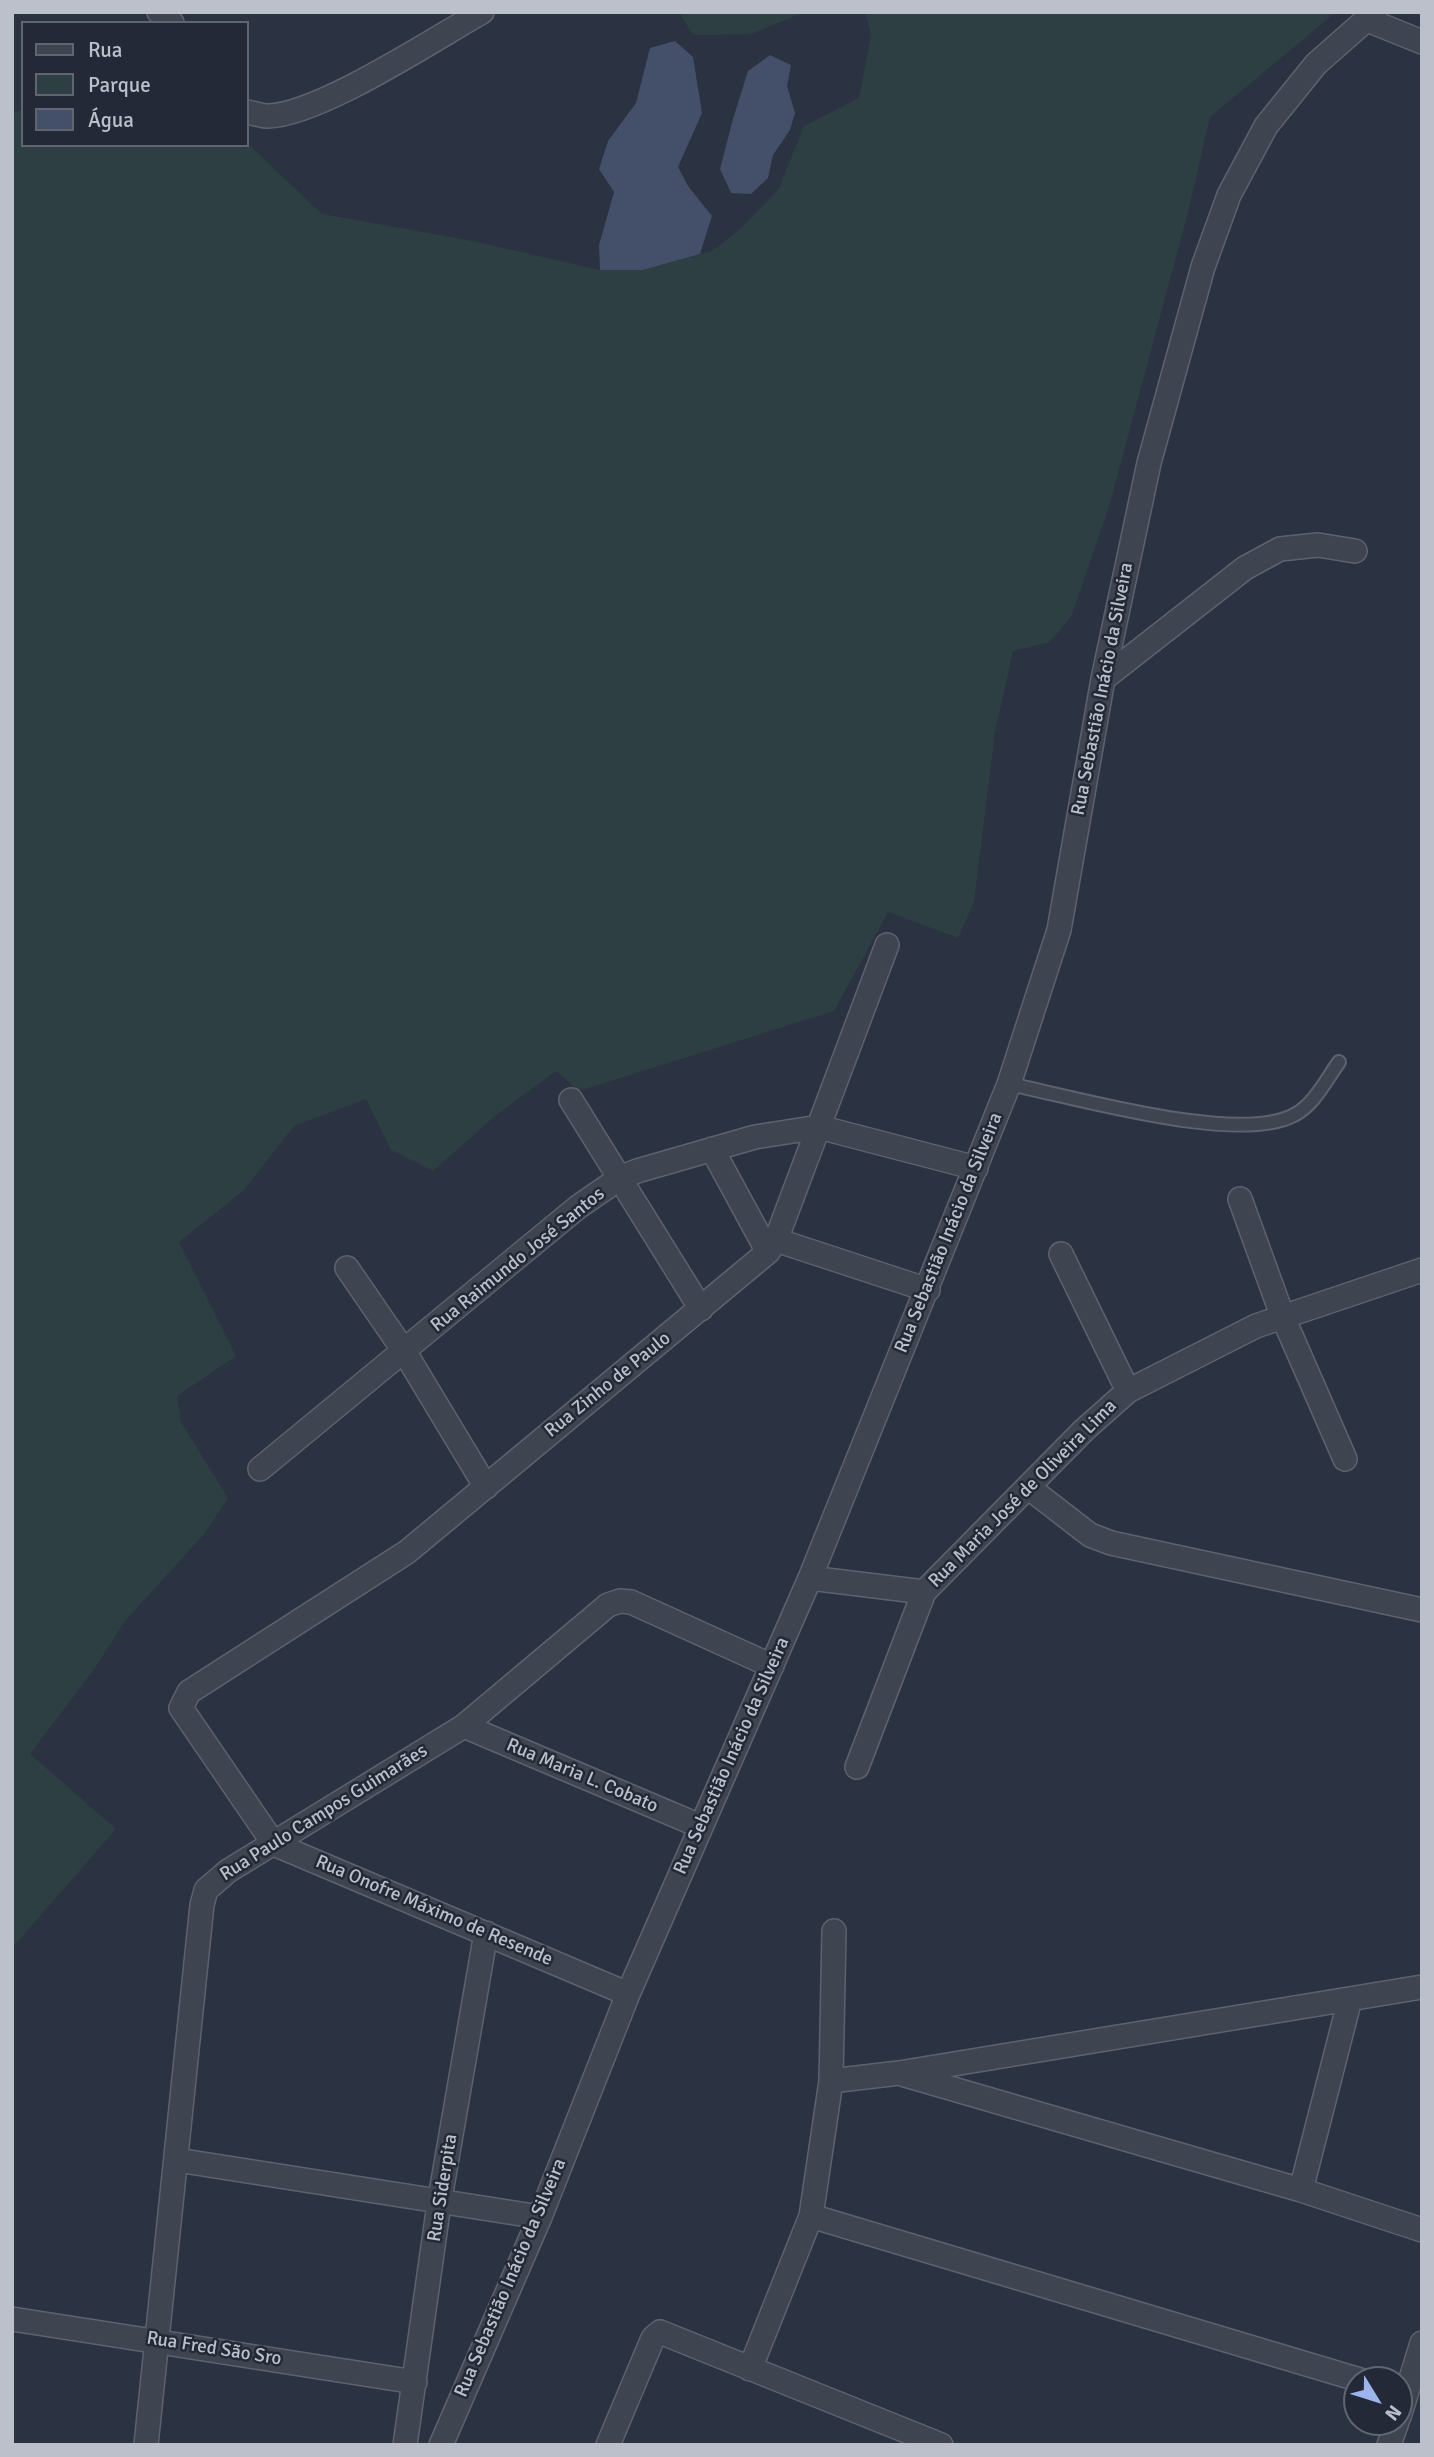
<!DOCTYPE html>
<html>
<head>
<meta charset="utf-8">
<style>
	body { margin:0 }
	#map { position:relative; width:1434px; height:2457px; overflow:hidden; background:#2b3241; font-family:Signika,sans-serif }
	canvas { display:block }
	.frame { position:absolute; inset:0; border:14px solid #bcc0cb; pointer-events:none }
	.legend { position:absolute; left:21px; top:21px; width:228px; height:126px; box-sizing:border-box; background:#232936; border:2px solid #606572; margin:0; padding:9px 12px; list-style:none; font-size:21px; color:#bcc0cb }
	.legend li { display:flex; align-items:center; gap:14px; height:35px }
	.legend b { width:35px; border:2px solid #606572 }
	.north { position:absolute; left:1343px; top:2366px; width:70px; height:70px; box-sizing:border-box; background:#232936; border:2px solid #606572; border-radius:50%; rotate:128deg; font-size:19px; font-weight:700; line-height:28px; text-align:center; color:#bcc0cb }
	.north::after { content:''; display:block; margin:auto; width:24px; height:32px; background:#9eb4ed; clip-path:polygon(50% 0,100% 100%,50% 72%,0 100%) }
</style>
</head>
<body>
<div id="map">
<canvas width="1434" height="2457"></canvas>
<div class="frame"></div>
<ul class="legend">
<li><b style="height:9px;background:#3f4451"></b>Rua</li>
<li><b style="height:19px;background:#2e3f43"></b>Parque</li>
<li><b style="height:19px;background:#445069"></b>Água</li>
</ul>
<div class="north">N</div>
</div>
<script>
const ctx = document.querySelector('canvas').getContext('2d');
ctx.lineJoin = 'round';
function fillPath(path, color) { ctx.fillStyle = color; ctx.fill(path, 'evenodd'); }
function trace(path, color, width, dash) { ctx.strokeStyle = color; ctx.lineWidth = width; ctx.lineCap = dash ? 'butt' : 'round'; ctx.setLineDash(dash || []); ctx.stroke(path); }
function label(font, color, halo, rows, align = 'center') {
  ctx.font = font + ' Signika,sans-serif'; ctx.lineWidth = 5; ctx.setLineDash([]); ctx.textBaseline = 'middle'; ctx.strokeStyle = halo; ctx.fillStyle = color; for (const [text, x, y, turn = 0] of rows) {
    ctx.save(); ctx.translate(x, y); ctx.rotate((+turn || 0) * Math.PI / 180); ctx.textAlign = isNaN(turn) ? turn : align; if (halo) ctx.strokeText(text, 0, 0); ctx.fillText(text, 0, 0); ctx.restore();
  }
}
const green = new Path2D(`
	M679,12H805L751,34L693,35Z
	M865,12H1336L1210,117L1187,216L1109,507L1071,617L1050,642L1013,651L995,732L974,902L958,938L888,912L834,1011L579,1091L556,1071L495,1116L433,1171L391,1150L366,1099L294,1126L243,1191L179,1242L236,1356L177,1396L181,1422L228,1498L205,1533L125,1621L95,1668L30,1754L116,1829L12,1948V114L23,109V145H247V143L322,214L473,241L600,270H643L712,251L740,229L778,190L804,126L859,98L871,35Z`);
const water = new Path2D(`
	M675,41L693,57L702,113L678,167L688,186L712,216L700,254L643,270H600L599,245L614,192L599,169L608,141L636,103L650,48Z
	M770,55L791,65L787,86L795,113L790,130L773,155L768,178L751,194L731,193L720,169L733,119L748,71Z`);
const service = new Path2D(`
	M1009,1084C1074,1097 1238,1145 1294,1115C1314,1105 1326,1080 1339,1062`);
const minor = new Path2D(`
	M159,12L172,23
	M1365,19L1422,42
	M247,112C254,113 261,116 268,116C319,115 434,39 482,12
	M1103,679L1245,568L1280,549L1318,545L1355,551
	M571,1100L701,1309
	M712,1149L768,1252
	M1240,1199L1282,1315L1345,1459
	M776,1240L928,1290
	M1061,1254L1128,1391
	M347,1268L404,1351L486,1487
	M260,1469L578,1207L620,1178L637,1171L755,1137L819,1127L976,1168
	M1028,1487L1090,1535L1111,1543L1422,1610
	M810,1578L924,1592L1084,1430L1128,1391L1256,1326L1422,1270
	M464,1726L700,1826
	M857,1767L924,1592
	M628,1994L274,1844L181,1708L189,1692L407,1552L768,1252L776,1240L887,945
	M905,2075L1301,2190L1422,2230
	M831,2081L899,2073L1422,1987
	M177,2160L540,2217
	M1301,2190L1350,1999
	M811,2216L1360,2380
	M12,2319L415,2382
	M750,2369L811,2216L831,2081L834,1931
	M1399,2417L1422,2343
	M146,2445L202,1905L206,1890L228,1871L464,1726L608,1605L620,1601L631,1602L772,1666
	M405,2445L439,2204L486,1933
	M441,2445L540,2217L628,1994L810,1578L1009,1084L1059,930L1103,679L1149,463L1203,267L1229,195L1266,126L1316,64L1375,12
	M608,2445L653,2338L660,2332L941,2445
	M1389,2445L1397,2422`);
const streetNames = [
	["Rua Sebastião Inácio da Silveira",1103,689,-79],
	["Rua Sebastião Inácio da Silveira",949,1233,-68],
	["Rua Raimundo José Santos",518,1260,-39],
	["Rua Zinho de Paulo",608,1385,-39],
	["Rua Maria José de Oliveira Lima",1023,1494,-45],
	["Rua Sebastião Inácio da Silveira",732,1756,-66],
	["Rua Maria L. Cobato",582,1776,23],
	["Rua Paulo Campos Guimarães",324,1813,-32],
	["Rua Onofre Máximo de Resende",434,1911,23],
	["Rua Siderpita",443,2188,-81],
	["Rua Sebastião Inácio da Silveira",511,2278,-67],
	["Rua Fred São Sro",214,2349,9]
];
fillPath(green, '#2e3f43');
fillPath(water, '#445069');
trace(service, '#5d626e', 16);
trace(minor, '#5d626e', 26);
trace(service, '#3f4451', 12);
trace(minor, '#3f4451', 23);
label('19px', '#bcc0cb', '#232936', streetNames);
</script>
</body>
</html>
